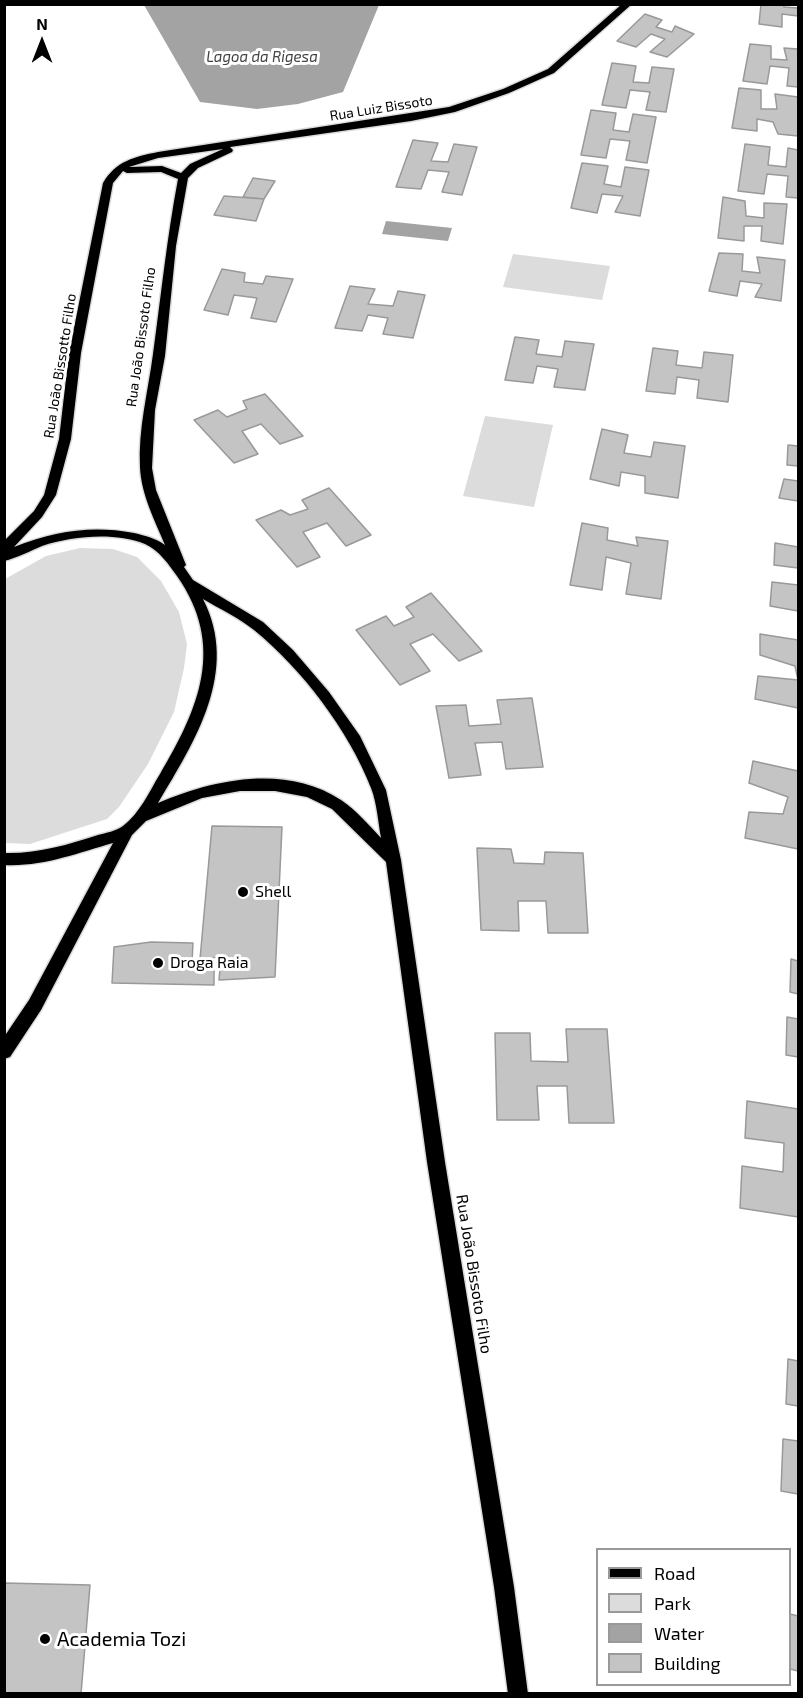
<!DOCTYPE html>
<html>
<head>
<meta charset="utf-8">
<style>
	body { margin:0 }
	#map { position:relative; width:803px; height:1698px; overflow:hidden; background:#fff; font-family:"Exo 2",sans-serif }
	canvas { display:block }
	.frame { position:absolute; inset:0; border:6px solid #000; pointer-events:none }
	.legend { position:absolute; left:596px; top:1548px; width:195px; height:138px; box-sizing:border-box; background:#fff; border:2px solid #999; margin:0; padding:8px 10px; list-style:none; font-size:18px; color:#000 }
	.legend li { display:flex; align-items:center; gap:12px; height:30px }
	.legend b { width:30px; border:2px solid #999 }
	.north { position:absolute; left:12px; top:12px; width:60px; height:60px; -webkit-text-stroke:4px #fff; paint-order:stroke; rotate:0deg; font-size:16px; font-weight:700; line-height:24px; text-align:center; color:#000 }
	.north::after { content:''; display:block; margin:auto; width:21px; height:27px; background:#000; clip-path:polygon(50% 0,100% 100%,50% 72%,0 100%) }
</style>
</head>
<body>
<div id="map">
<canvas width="803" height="1698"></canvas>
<div class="frame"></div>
<ul class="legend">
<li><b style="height:8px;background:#000"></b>Road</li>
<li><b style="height:16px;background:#dcdcdc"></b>Park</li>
<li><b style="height:16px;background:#a3a3a3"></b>Water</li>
<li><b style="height:16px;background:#c4c4c4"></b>Building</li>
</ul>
<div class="north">N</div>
</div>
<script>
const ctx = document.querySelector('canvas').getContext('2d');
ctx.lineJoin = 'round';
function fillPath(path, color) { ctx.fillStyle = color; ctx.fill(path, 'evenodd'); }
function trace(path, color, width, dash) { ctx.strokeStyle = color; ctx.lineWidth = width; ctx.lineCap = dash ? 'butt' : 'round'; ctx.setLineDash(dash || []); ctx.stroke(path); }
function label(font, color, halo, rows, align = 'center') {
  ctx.font = font + ' "Exo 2",sans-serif'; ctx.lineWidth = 6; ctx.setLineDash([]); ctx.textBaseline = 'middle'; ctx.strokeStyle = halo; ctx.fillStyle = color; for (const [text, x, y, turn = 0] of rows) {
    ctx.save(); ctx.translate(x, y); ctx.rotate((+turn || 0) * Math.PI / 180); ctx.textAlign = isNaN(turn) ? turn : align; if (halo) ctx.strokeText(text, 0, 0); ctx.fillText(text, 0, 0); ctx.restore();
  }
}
const green = new Path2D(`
	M513,254L610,266L602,300L503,287Z
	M485,416L553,425L534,507L463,496Z
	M80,548L113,549L137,557L161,581L179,612L187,644L184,668L174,712L148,764L119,807L107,819L30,844L5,843V579L46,556Z`);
const water = new Path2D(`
	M144,5H379L343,92L298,104L257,109L200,102Z
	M386,221L452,228L448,241L382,234Z`);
const building = new Path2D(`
	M761,4H784V7L798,8V16L782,14V27L759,24Z
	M645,14L662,20L656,27L672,32L675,26L694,34L667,57L650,52L665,39L651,34L636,47L617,41Z
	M750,44L771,46V59L787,60L784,48L798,49V87L787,86L789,68L770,66L767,84L743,81Z
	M612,63L636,66L633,82L649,83L652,67L674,69L666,112L646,110L650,92L630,90L626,108L602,105Z
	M739,88L761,90V109H777L775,94L798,97V136L778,134L773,122L757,119V131L732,128Z
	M591,110L616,113L613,130L629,132L633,114L656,117L647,163L626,160L630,141L610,139L606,158L581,155Z
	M413,140L438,143L431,161L448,162L454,144L477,147L462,195L442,192L449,172L428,170L421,189L396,187Z
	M745,144L770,147L768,165L786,167L788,148L798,150V198L786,197L788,176L767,174L764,194L738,191Z
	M582,163L608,166L604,184L621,187L625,167L649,170L640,216L615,212L623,196L602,194L597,213L571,208Z
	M253,178L275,181L264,199L243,197Z
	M224,196L264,199L256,221L214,215Z
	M723,197L745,201L746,216L764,218V203L787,204L783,244L761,241L762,226H744V241L718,238Z
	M719,253L743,254L742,271L760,273L757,257L785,260L781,301L755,297L762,284L740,281L737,296L709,291Z
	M222,269L245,273L244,282L263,284L266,276L293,279L276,322L251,318L257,298L234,295L228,315L204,310Z
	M350,286L375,289L368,304L393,306L398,291L425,295L413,338L383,334L388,318L368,315L362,331L335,328Z
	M515,337L539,340L536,354L562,357L565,341L594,344L585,390L554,387L558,369L537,366L533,383L505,380Z
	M653,348L678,351L676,365L702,368L704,352L733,355L728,402L697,398L699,380L677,377L675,394L646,391Z
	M265,394L303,436L280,444L261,424L242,431L258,454L234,463L194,420L218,410L227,417L247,409L243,401Z
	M602,429L628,435L624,453L651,457L654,442L685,446L678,498L645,493V476L621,472L619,486L590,479Z
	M788,445L798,446V466L787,465Z
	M784,479L798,481V501L779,498Z
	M329,488L371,535L346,546L327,523L303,532L320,557L297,567L256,520L281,510L290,515L308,509L302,500Z
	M582,523L608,528L607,540L638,546L636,537L668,541L661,599L626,594L631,563L606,557L602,590L570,585Z
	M775,543L798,547V568L774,565Z
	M772,582L798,585V611L770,606Z
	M431,593L482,651L459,661L433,634L410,644L430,671L400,685L356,630L386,616L394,626L414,617L406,607Z
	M760,634L798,640V708L755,699L758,676L798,680L795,666L760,655Z
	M532,698L543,767L506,769L502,742L475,743L481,775L449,778L436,706L466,705L469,726L501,724L497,700Z
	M753,761L798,771V849L745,838L749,812L783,814L788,797L749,783Z
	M212,826L282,827L275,977L219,980L221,957L200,959Z
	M477,848L511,849L514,863L544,864L545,852L583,853L588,933H548L546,901H518L519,931L481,930Z
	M151,942L193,943L192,962L214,964V985L112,983L114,947Z
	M791,959L798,961V994L790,992Z
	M787,1017L798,1019V1057L786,1055Z
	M566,1029H607L614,1123H569L567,1086H537L539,1120H497L495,1033H530L531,1061L568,1062Z
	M747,1101L798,1109V1217L740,1208L742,1166L783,1172L784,1143L745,1138Z
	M788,1359L798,1361V1406L786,1404Z
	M783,1439L798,1441V1494L781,1491Z
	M4,1583L90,1585L81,1694H4Z
	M790,1614L798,1616V1671L790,1669Z`);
const major = new Path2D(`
	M622,4H632L554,73L509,93L455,112L411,121L230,147L233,150L232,152L198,168L188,178L176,246L165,356L155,410L152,468L156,490L186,565L184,567L193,580L263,622L293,650L329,692L360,736L386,790L401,860L445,1162L514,1587L528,1694H508L494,1587L427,1162L386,862L332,809L307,797L275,791H240L202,798L146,821L132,835L41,1010L10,1057L4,1059V1037L29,1000L113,843C77,853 43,867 4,865V853C37,854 67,845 98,835C106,833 116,831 123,826C140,813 149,792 160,774C199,708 226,646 177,576C169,565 159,550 145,544C114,532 73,536 42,546C30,551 17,558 4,561V541L34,511L44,495L59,439L69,353L103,183C116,161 134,157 158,152L449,107L503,89L548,69ZM223,149L190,164L181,173L162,166L129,167L158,158ZM123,171L127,173L161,172L178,179C167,237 161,296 153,354C148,392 138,429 140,467C141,494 155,521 165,545C155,538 146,536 134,533C92,525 55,531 14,547L42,517L56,495L71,439L81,353L113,183ZM203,599C220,609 239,618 254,630C302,669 349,731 371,788C377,803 378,822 381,838C369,825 356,810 341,800C286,764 214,779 158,803C195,741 240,671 203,599Z`);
const markers = [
	[243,892,6,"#000"],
	[158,963,6,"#000"],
	[45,1639,6,"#000"]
];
const farStreetnames = [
	["Rua Luiz Bissoto",381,108,-9],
	["Rua João Bissoto Filho",141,337,-82],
	["Rua João Bissotto Filho",60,366,-81]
];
const farWaternames = [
	["Lagoa da Rigesa",262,57]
];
const poiNames = [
	["Shell",255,892],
	["Droga Raia",170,963]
];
const streetNames = [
	["Rua João Bissoto Filho",474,1274,81]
];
const nearPoinames = [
	["Academia Tozi",57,1639]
];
fillPath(green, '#dcdcdc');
fillPath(water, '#a3a3a3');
fillPath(building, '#c4c4c4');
trace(building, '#999', 1.5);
trace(major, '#dbdbdb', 3);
fillPath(major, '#000');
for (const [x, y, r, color] of markers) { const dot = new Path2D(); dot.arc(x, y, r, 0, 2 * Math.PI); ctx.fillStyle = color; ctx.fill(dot); trace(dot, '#fff', 2); }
label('14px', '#000', '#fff', farStreetnames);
label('italic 15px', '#444', '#fff', farWaternames);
label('16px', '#000', '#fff', poiNames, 'left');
label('16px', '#000', '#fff', streetNames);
label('20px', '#000', '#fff', nearPoinames, 'left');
</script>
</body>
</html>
